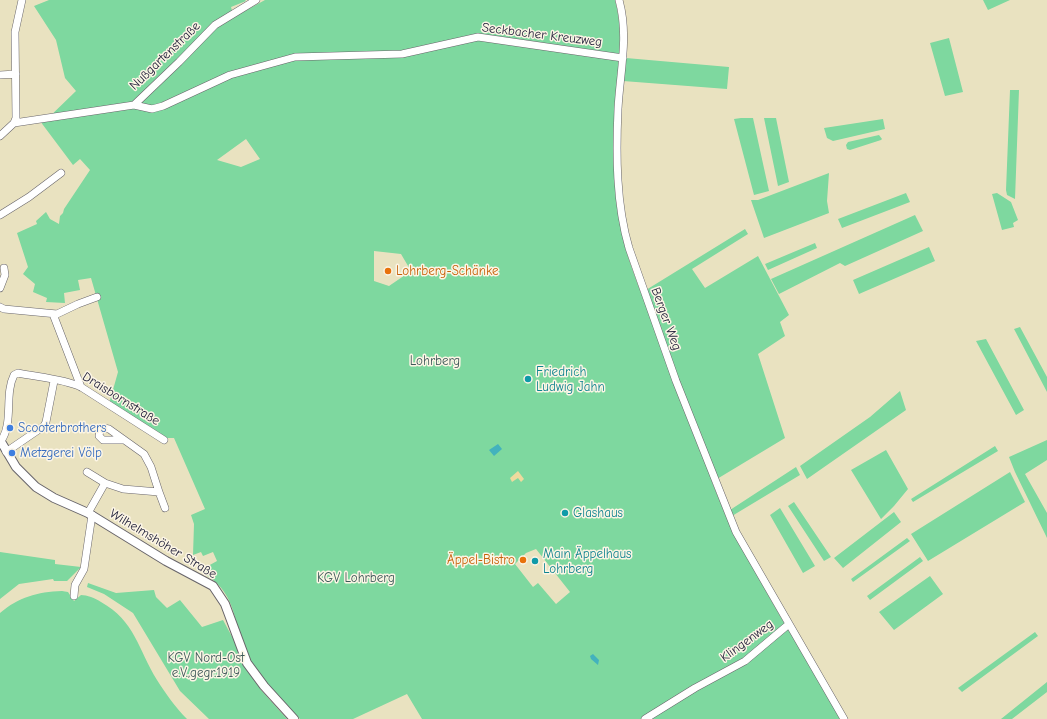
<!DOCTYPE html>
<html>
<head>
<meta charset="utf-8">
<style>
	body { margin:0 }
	canvas { display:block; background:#e9e2c0 }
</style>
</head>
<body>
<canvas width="1047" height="719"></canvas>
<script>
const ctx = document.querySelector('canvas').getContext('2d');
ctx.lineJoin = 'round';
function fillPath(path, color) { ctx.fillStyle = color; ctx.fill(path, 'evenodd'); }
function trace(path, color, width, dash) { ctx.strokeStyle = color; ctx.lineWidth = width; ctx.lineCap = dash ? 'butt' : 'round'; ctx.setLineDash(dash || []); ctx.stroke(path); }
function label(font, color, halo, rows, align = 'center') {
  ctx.font = font + ' "Comic Neue",sans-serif'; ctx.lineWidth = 3; ctx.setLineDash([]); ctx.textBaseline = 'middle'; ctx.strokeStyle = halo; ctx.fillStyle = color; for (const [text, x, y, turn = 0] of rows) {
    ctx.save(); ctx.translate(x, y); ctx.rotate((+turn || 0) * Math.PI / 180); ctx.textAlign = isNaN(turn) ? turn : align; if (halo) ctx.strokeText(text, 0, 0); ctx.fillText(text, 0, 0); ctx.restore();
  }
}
const green = new Path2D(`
	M49,0H245L246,1L231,7L234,17L265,0H615C626,40 615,78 614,118C613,156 613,197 622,234C627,256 635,277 643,298L648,295L646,290L745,229L748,234L692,269L705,288L758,256L789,315L780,322L785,336L758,354L785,438L712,482L733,533L783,621L842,719H422L407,694L353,719H300C282,701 262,684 250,661C231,626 241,592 199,571L217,561L213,552L203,556L201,552L193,555L194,524L191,515L205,509L174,438H166L109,404L118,372L91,278L78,280L80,290L64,293L65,303L46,302L47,298L33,292L35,284L23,274L28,267L17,233L37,224L36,221L46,212L50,219L59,224L60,216L63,213L64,209L90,170L80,159L73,165L40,121H45L76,91L65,78L56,40L34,6ZM246,139L260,159L241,167L217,160ZM374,251L401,254L411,271L389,286L374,281ZM536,549L570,592L556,604L538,583L533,587L515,564L526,553Z
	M983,0H1010L988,10Z
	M949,38L963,92L945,96L930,43Z
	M626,58L729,67L727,89L623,81Z
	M1010,90H1019L1015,199L1007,195L1006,190Z
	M741,118H753L769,191L754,195L734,119Z
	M764,118H776L789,182L778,186Z
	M883,119L885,129L833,141L827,138L824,128Z
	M879,135L882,139L881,140L850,150L847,149L846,145L848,142Z
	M829,173L827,201L829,213L764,238L751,200H758Z
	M906,193L910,202L842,228L838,219Z
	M997,193L1011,202L1018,220L1013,223L1014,227L1002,230L992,194Z
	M915,215L923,231L845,266L840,263L779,294L771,279Z
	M815,243L817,248L768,270L765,264Z
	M929,247L935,261L859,294L853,280Z
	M1020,327L1047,377V392L1014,329Z
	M986,339L1024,410L1016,415L976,341Z
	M900,391L906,410L807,479L800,466L870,417Z
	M1047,440V460L1025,474L1047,513V538L1015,472L1009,457Z
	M995,446L998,451L913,502L911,499Z
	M886,450L908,489L894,506L881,519L851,470Z
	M796,467L800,475L732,516L730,510Z
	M1010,472L1025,502L928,561L911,534Z
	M794,502L831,557L824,561L788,506Z
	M780,508L815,566L803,573L770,515Z
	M894,512L901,522L843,568L834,558Z
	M907,538L910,541L853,582L851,579Z
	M0,552L55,560V564L81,567L67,581H54L53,579L19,584L0,599Z
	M920,557L923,561L870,600L867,596Z
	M930,576L943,594L894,630L879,612Z
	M88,583L116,593L154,590L156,597L167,608L180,600L202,627L223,620L261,690L287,719H209L180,691L133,613L104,594L87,587Z
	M62,591L68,592L74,601L81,595C87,595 95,598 101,602C135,621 138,649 157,680C166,694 175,707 187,719H0V613C19,597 37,592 62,591Z
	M1035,632L1038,636L962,692L958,688Z
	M1047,682V692L1012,719H1001Z`);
const sand = new Path2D(`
	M518,471L524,479L521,482L518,478L512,482L510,478Z`);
const water = new Path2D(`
	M498,444L502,449L494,456L489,450Z
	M593,654L599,660L598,665L591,659L590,656Z`);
const minor = new Path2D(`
	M619,0C629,36 620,72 618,109C616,154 616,204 629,248L676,381L736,532L844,719
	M0,75L16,74
	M134,105L152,109L163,106L230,75L295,57L402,54L478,37L623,58
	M14,123L134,105L179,62L215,25L256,0
	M0,136L14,123L16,118L15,32L22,0
	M0,215L29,197L61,173
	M0,288L5,275L4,268
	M0,307L4,309L57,314L78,304L97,297
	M53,314L81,387
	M122,440H103L99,436L100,430L104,428L109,429L144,454L151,467L159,492
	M1,441C14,422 4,395 14,375L18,373C37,377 64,379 81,387L164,440
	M6,452L44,426L46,422L54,381
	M87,472L105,483
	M88,513L105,483L123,489L159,492L165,508
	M74,596L75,585L84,569L92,515
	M645,719L695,688L745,661L789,624`);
const major = new Path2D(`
	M0,440L16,467L36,487L54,498L88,513L166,561L213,586L225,604L247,663L264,686L294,719`);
const markers = [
	[388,271,4,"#e8710a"],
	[528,379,4,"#0f9aa8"],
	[10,428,4,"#3f7fe0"],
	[12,453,4,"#3f7fe0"],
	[565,513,4,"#0f9aa8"],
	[523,560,4,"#e8710a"],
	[535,561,4,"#0f9aa8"]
];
const streetNames = [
	["Seckbacher Kreuzweg",542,35,7],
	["Nußgartenstraße",165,56,-44],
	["Berger Weg",666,319,70],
	["Draisbornstraße",121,399,32],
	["Wilhelmshöher Straße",163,544,31],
	["Klingenweg",747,641,-36]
];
const foodNames = [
	["Lohrberg-Schänke",396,271],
	["Äppel-Bistro",515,560,"right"]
];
const parkNames = [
	["Lohrberg",435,361],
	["KGV Lohrberg",356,578],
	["KGV Nord-Ost",206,658],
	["e.V.,gegr.1919",206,673]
];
const cultureNames = [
	["Friedrich",536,372],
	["Ludwig Jahn",536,387],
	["Glashaus",573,513],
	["Main Äppelhaus",543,554],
	["Lohrberg",543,569]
];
const shopNames = [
	["Scooterbrothers",18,428],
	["Metzgerei Völp",20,453]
];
fillPath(green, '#7ed89f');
fillPath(sand, '#eeda9e');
fillPath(water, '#43b2bd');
trace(minor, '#68656a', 8);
trace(major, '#68656a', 10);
trace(minor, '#fff', 7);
trace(major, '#fff', 8);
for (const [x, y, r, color] of markers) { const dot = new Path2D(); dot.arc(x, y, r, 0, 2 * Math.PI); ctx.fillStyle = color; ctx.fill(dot); trace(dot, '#fcf5e5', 1.5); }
label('13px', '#22223b', '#fcf5e5', streetNames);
label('13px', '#c56008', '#fcf5e5', foodNames, 'left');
label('13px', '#3e5959', '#fcf5e5', parkNames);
label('13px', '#0d838f', '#fcf5e5', cultureNames, 'left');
label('13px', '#366cbe', '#fcf5e5', shopNames, 'left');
</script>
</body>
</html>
